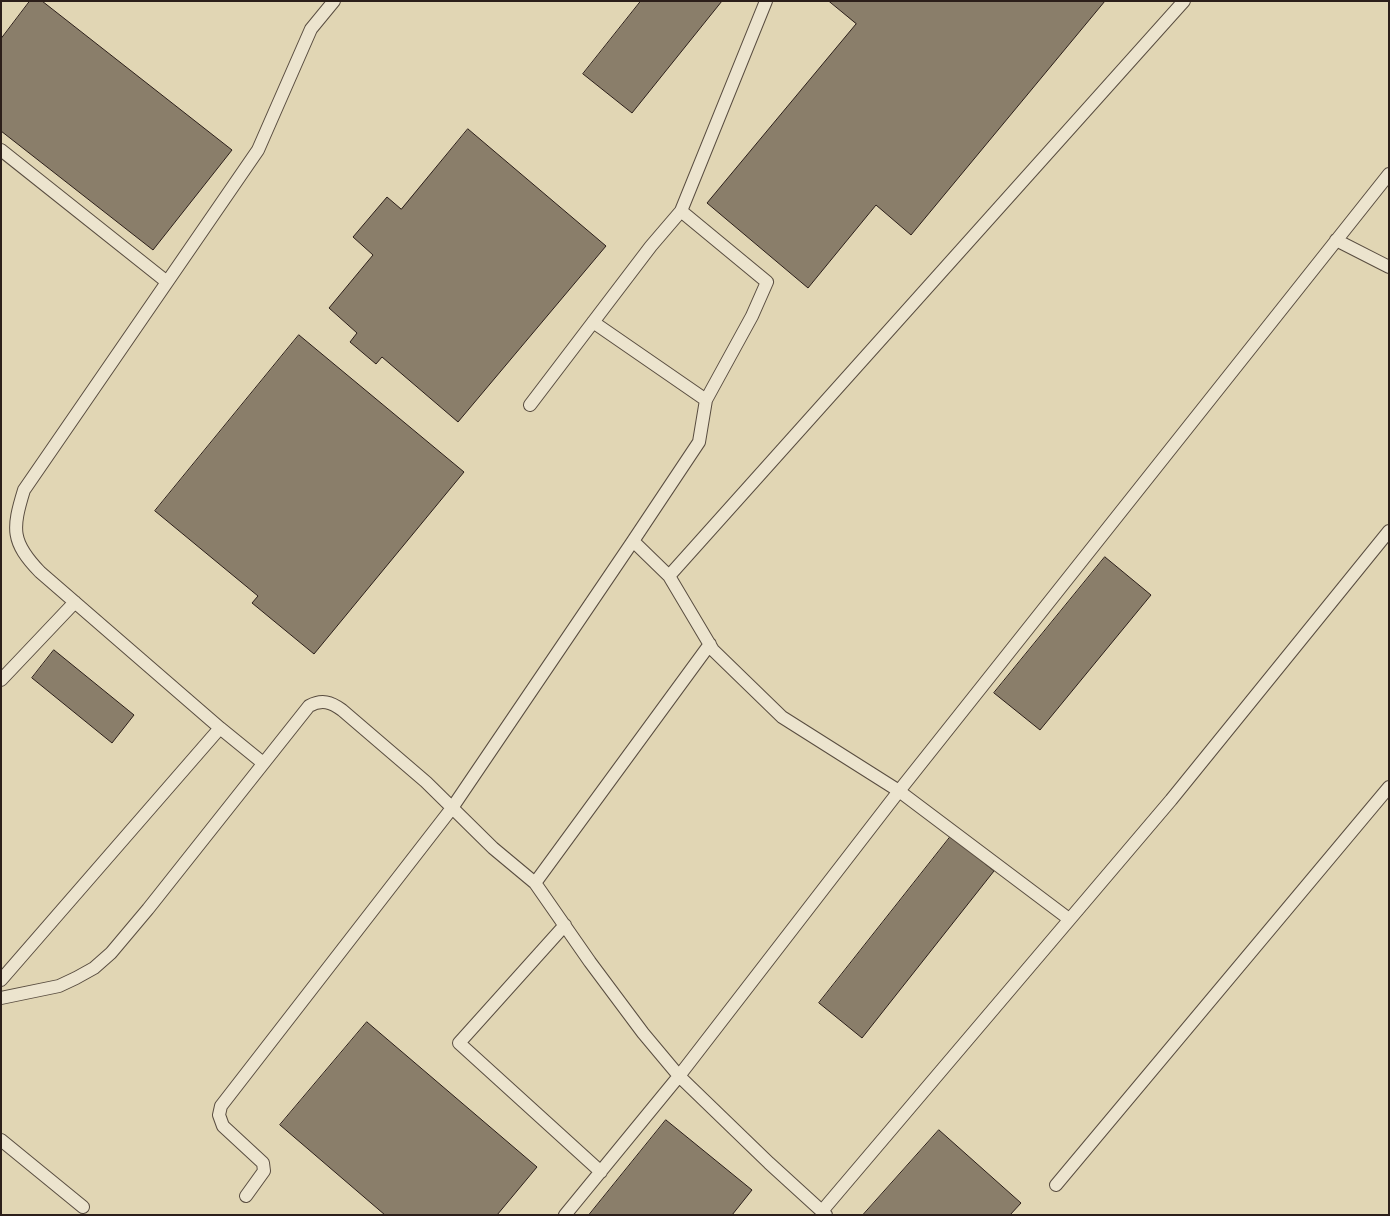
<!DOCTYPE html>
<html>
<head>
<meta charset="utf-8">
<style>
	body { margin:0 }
	#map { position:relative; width:1390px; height:1216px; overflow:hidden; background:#e1d6b4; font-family:"IM FELL English",serif }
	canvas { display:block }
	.frame { position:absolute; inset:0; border:2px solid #2c1f1a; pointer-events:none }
</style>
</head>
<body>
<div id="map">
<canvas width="1390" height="1216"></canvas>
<div class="frame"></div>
</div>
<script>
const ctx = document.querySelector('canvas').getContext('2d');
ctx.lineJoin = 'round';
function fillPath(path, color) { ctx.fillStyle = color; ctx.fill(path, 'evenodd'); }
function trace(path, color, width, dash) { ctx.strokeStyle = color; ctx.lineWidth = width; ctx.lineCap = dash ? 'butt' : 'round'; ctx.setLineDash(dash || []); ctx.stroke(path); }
const building = new Path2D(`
	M30,1H42L232,150L153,250L1,131V39Z
	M641,1H722L632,113L583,74Z
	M829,1H1105L911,235L876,205L808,288L707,203L856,24Z
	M468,129L606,246L458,422L382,357L376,364L350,342L357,333L329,308L373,255L353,237L387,197L401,209Z
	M299,335L464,472L314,654L252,603L258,596L155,511Z
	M1105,557L1151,595L1040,730L994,693Z
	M54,650L134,715L112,743L32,678Z
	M951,836L994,871L862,1038L819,1003Z
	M367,1022L537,1167L497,1215H385L280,1125Z
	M666,1120L752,1190L732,1215H589Z
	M939,1130L1021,1203L1010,1215H863Z`);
const lane = new Path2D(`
	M1,150L167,282
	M681,211L766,1
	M1336,240L1389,267
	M593,322L706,400
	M530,405L651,246L681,211L767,282L752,316L706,400L699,442L633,541L669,576L713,650L782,717L899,791L1069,919
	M669,576L1184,1
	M1,680L75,602
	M220,728L263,763
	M535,883L710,644
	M565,925L459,1043L601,1172
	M1,980L220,728L40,572C11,542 12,529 24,490L258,150L311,29L334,1
	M1,998L59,986L76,978L94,968L111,953L148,909L309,706C322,699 331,702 342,710L426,782L493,848L535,883L590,962L643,1033L679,1076L769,1163L826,1215
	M1,1140L83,1207
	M1056,1185L1389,787
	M246,1196L264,1171L263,1163L223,1126L219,1115L221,1106L452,808L633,541
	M822,1211L1171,800L1389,531
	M565,1215L679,1076L899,791L1389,174`);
fillPath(building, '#8a7e6a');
trace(building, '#2c1f1a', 1);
trace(lane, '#594d40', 14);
trace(lane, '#ece4ce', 12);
</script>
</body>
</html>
